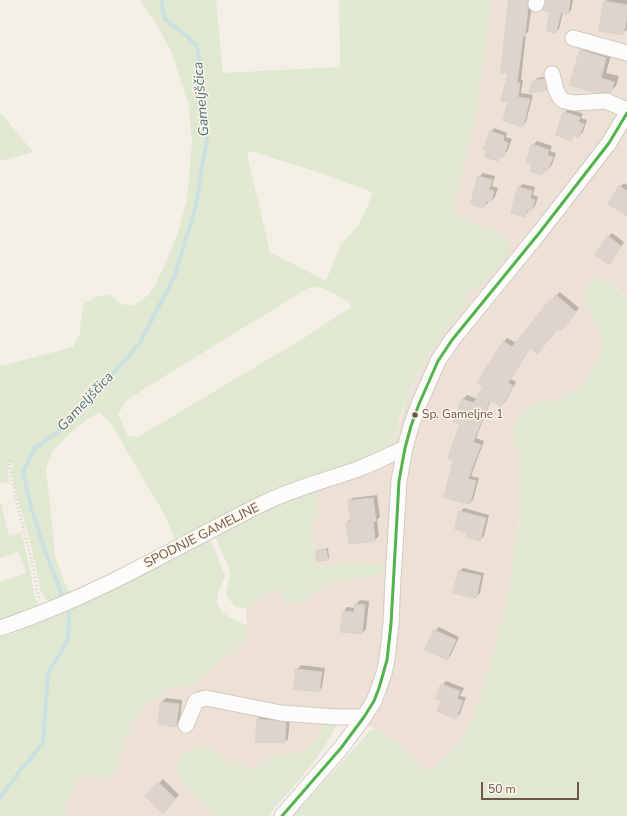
<!DOCTYPE html>
<html>
<head>
<meta charset="utf-8">
<style>
	body { margin:0 }
	#map { position:relative; width:627px; height:816px; overflow:hidden; background:#f3eee6; font-family:"Nunito Sans",sans-serif }
	canvas { display:block }
	.scale { position:absolute; left:481px; top:782px; width:98px; height:18px; box-sizing:border-box; border:2px solid #6c574c; border-top:0; padding-left:5px; font-size:12px; line-height:14px; white-space:nowrap; color:#6c574c; -webkit-text-stroke:3px #fcf4e7; paint-order:stroke }
</style>
</head>
<body>
<div id="map">
<canvas width="627" height="816"></canvas>
<div class="scale">50 m</div>
</div>
<script>
const ctx = document.querySelector('canvas').getContext('2d');
ctx.lineJoin = 'round';
function fillPath(path, color) { ctx.fillStyle = color; ctx.fill(path, 'evenodd'); }
function trace(path, color, width, dash) { ctx.strokeStyle = color; ctx.lineWidth = width; ctx.lineCap = dash ? 'butt' : 'round'; ctx.setLineDash(dash || []); ctx.stroke(path); }
function label(font, color, halo, rows, align = 'center') {
  ctx.font = font + ' "Nunito Sans",sans-serif'; ctx.lineWidth = 3; ctx.setLineDash([]); ctx.textBaseline = 'middle'; ctx.strokeStyle = halo; ctx.fillStyle = color; for (const [text, x, y, turn = 0] of rows) {
    ctx.save(); ctx.translate(x, y); ctx.rotate((+turn || 0) * Math.PI / 180); ctx.textAlign = isNaN(turn) ? turn : align; if (halo) ctx.strokeText(text, 0, 0); ctx.fillText(text, 0, 0); ctx.restore();
  }
}
const residential = new Path2D(`
	M491,0H627V298L615,287L604,279L596,278L588,287L583,297L589,310L600,330L603,344L599,360L585,380L574,391L557,401H547L524,411L518,419L513,433L521,462L520,482V512L508,598L484,688L469,727L456,748L436,767L428,770L419,766L398,745L378,728L338,723L325,725L311,746L296,754L287,756L276,755L258,766L254,770L226,760L210,749L214,814L216,816H64L69,796L74,785L82,776L97,777L104,779L121,761L120,750L137,714L147,703L161,693L173,687L192,685L246,636L247,625L246,608L277,589L281,595L285,604L306,601L312,594L322,588L337,581L357,578L356,565H333L317,567L313,550L311,522L317,519V489L392,446L410,391L422,366L465,294L484,285L503,235L452,214L475,120L489,20Z`);
const green = new Path2D(`
	M140,0H216L223,73L340,67L339,0H491L489,20L475,120L452,214L503,235L509,244L510,250L484,285L465,294L468,301C452,322 434,343 422,366C408,391 399,419 392,446L177,545L165,515L111,424L100,412L89,418L73,430L52,452L46,469L55,554L63,580L73,596L50,604L45,598L40,589L31,545L14,485L12,470L14,465L8,462L9,483L2,482L0,483V454H1L0,448V363L1,366L73,347L80,333L81,318L84,304L97,296L110,295L122,304L132,306L142,300L149,294L157,282L167,260L179,229L187,200L192,142L189,106L171,51L155,22ZM250,151L318,172L372,192L368,206L358,226L340,246L326,281L270,252L247,155ZM321,287L349,302L351,307L304,338L138,437L128,436L118,415L125,402L147,387L308,288Z
	M0,112L33,152L0,161Z
	M596,278C612,280 615,290 627,298V816H293L370,731L378,728L398,745L419,766L428,770L436,767L456,748L469,727L484,688L508,598L515,545L518,532L520,512V482L521,462L513,433L518,419L524,411L539,402L547,401H557L574,391L585,380L599,360L603,344L600,330L589,310L583,297L588,287Z
	M317,489V519L311,522L313,550L317,567L333,565L383,564L385,570L376,576L337,581L322,588L312,594L306,601L285,605L281,595L277,589L246,608L235,607L227,596L226,591L231,574L215,535L269,506Z
	M0,499L9,537L21,532L27,555L34,592L38,606L36,610L0,623V582L26,573L19,552L0,558Z
	M210,538L225,576C222,584 217,593 217,600C217,614 236,621 247,625L246,636L248,638L192,685L173,687L161,693L147,703L137,714L120,749L121,761L116,771L104,779L97,777L82,776C69,790 68,798 64,816H0V632Z
	M333,718L338,723C321,757 293,787 268,816H216L183,782L178,772L177,762L186,752L194,749L203,748L210,749L226,760L254,770L258,766L276,755L287,756L296,754L311,746L325,725Z`);
const shadow = new Path2D(`
	M510,0H531L532,4L528,32L526,34L521,80H523L521,93L533,95L526,122L522,125L509,102Z
	M546,0H573L571,10L568,13H563L559,29L556,32L552,11Z
	M607,0H627V30L623,33L605,2Z
	M587,45L612,52L606,73L619,76L616,86L610,92L581,51Z
	M547,76L550,86L546,90L534,81L537,78Z
	M569,108L583,114L581,118L587,120L583,132L579,136L575,134L571,139L563,115Z
	M494,128L507,133L506,137L512,139L507,152L503,155H502L497,160L491,132Z
	M537,141L552,146L550,151L556,153L552,165L548,169H546L542,174L533,145Z
	M483,173L495,176L492,186L498,188L495,197L491,201L489,200L488,203L484,206L479,177Z
	M624,183L627,185V215L620,187Z
	M523,184L535,187L533,195L538,197L535,206L531,210H529L528,212L524,215L519,187Z
	M612,233L624,242L612,260L608,237Z
	M560,292L579,308L564,326L558,327L530,347L511,379L516,382L505,402L501,406L491,400L476,438L484,441L471,476L479,478L473,500L470,503L461,423L455,420L463,399L467,395L477,399L504,342L507,338L516,343L551,301Z
	M377,495L380,517L377,520L379,536L375,540L347,523L351,519L349,501L353,498Z
	M464,508L489,515L484,536L480,540L468,532L460,512Z
	M328,548L329,557L328,559L316,552L318,550Z
	M463,568L484,573L480,593L476,597L459,572Z
	M360,600L369,601L366,629L362,633L344,611L347,607L355,608L356,604Z
	M439,627L459,637L451,655L447,659L435,631Z
	M301,665L325,668L322,687L319,691L295,688L297,669Z
	M446,681L464,688L460,696L466,697L460,714L456,717L442,685Z
	M166,698L182,700L180,722L176,726L162,702Z
	M262,715L290,719L288,739L285,742L257,741L258,719Z
	M163,779L179,795L163,811L147,796Z`);
const stream = new Path2D(`
	M64,600L45,551L31,507L23,472L34,449L54,435L87,403L140,343L175,275L195,209L207,138L203,84L197,46L187,36L165,19L161,0
	M0,798L19,772L43,743L48,673L68,640L69,612L66,606`);
const building = new Path2D(`
	M509,0H528L527,6L528,8L525,36H523L517,83H520L518,97L530,99L523,127L503,121L508,102L501,101L508,73H501Z
	M546,0H570L568,14L561,13L556,33L546,31L550,12L542,10L545,6Z
	M604,1L627,5V14L624,35L599,31Z
	M580,50L606,58L601,78L614,82L611,93L605,92L596,93L570,85Z
	M544,79L547,90L529,93L533,81Z
	M564,112L580,117L578,122L584,124L579,137L573,135L571,141L556,135L562,115Z
	M490,131L504,136L503,141L508,143L504,157L500,155L498,161L485,157L487,150L484,149Z
	M532,144L549,150L547,155L553,157L548,170L544,169L542,175L530,171L532,164L526,162Z
	M478,176L492,180L489,190L494,191L491,202L486,201L484,208L471,204Z
	M619,186L627,191V216L608,204Z
	M518,187L532,191L530,199L535,200L531,211L527,210L525,217L511,213Z
	M608,236L621,246L609,265L595,255Z
	M556,295L576,312L561,331L558,329L537,354L530,348L508,383L513,386L501,407L490,400L473,442L481,445L468,479L476,481L470,504L444,498L453,460L448,458L460,424L453,421L462,399L474,403L483,386L477,383L503,341L512,347L550,300L551,301Z
	M373,498L376,521L373,522L375,541L349,544L346,523L351,522L348,501Z
	M459,511L486,518L480,541L466,537L467,533L455,529Z
	M326,549L328,560L317,562L315,552Z
	M459,571L481,576L476,598L453,593Z
	M355,604L365,605L362,634L340,632L343,611L354,612Z
	M434,630L456,640L447,660L425,650Z
	M296,669L322,672L319,692L294,689Z
	M441,684L460,691L457,699L463,701L456,719L437,711L441,701L436,699Z
	M161,702L179,704L176,727L158,724Z
	M257,719L286,722L285,743L256,742Z
	M158,782L176,799L163,813L145,796Z`);
const path = new Path2D(`
	M9,460C13,492 22,523 30,554C34,569 35,585 40,600`);
const minor = new Path2D(`
	M536,4L537,0
	M573,38L627,53
	M552,74L556,90L560,98L564,101L574,103L606,101L627,110
	M0,628C16,623 30,617 46,611C122,581 192,538 266,502C296,488 327,480 358,469C374,463 389,455 405,448
	M186,725L196,701L206,698L281,713L336,717H364
	M282,816L341,748L364,717L374,701L379,688L384,673L387,660L391,624L393,579L399,481L405,448L411,426L419,404L438,361L452,340L540,232L609,143L627,113`);
const bus1 = new Path2D(`
	M282,816L341,748L364,717L374,701L379,688L387,660L391,624L399,481L405,448L411,426L419,404L438,361L452,340L540,232L609,143L627,113`);
const markers = [
	[415,415,3.5,"#6c574c"]
];
const busNames = [
	["Sp. Gameljne 1",422,415]
];
const streetNames = [
	["SPODNJE GAMELJNE",202,536,-27]
];
const waterNames = [
	["Gameljščica",202,99,-95],
	["Gameljščica",86,402,-47]
];
fillPath(residential, '#ece1d4');
fillPath(green, '#e0e8d2');
fillPath(shadow, '#0003');
trace(stream, '#cae0e1', 4);
fillPath(building, '#dcd4cd');
trace(building, '#dbd2ca', 1);
trace(minor, '#d2cbc5', 17);
trace(path, '#d4cec9', 2.5, [1, 3]);
trace(minor, '#fdfcfb', 15);
trace(bus1, '#53b34d', 3);
for (const [x, y, r, color] of markers) { const dot = new Path2D(); dot.arc(x, y, r, 0, 2 * Math.PI); ctx.fillStyle = color; ctx.fill(dot); trace(dot, '#fcf4e7', 1.5); }
label('12px', '#6c574c', '#fcf4e7', busNames, 'left');
label('13px', '#6c574c', '#fcf4e7', streetNames);
label('italic 14px', '#48747e', '#fcf4e7', waterNames);
</script>
</body>
</html>
